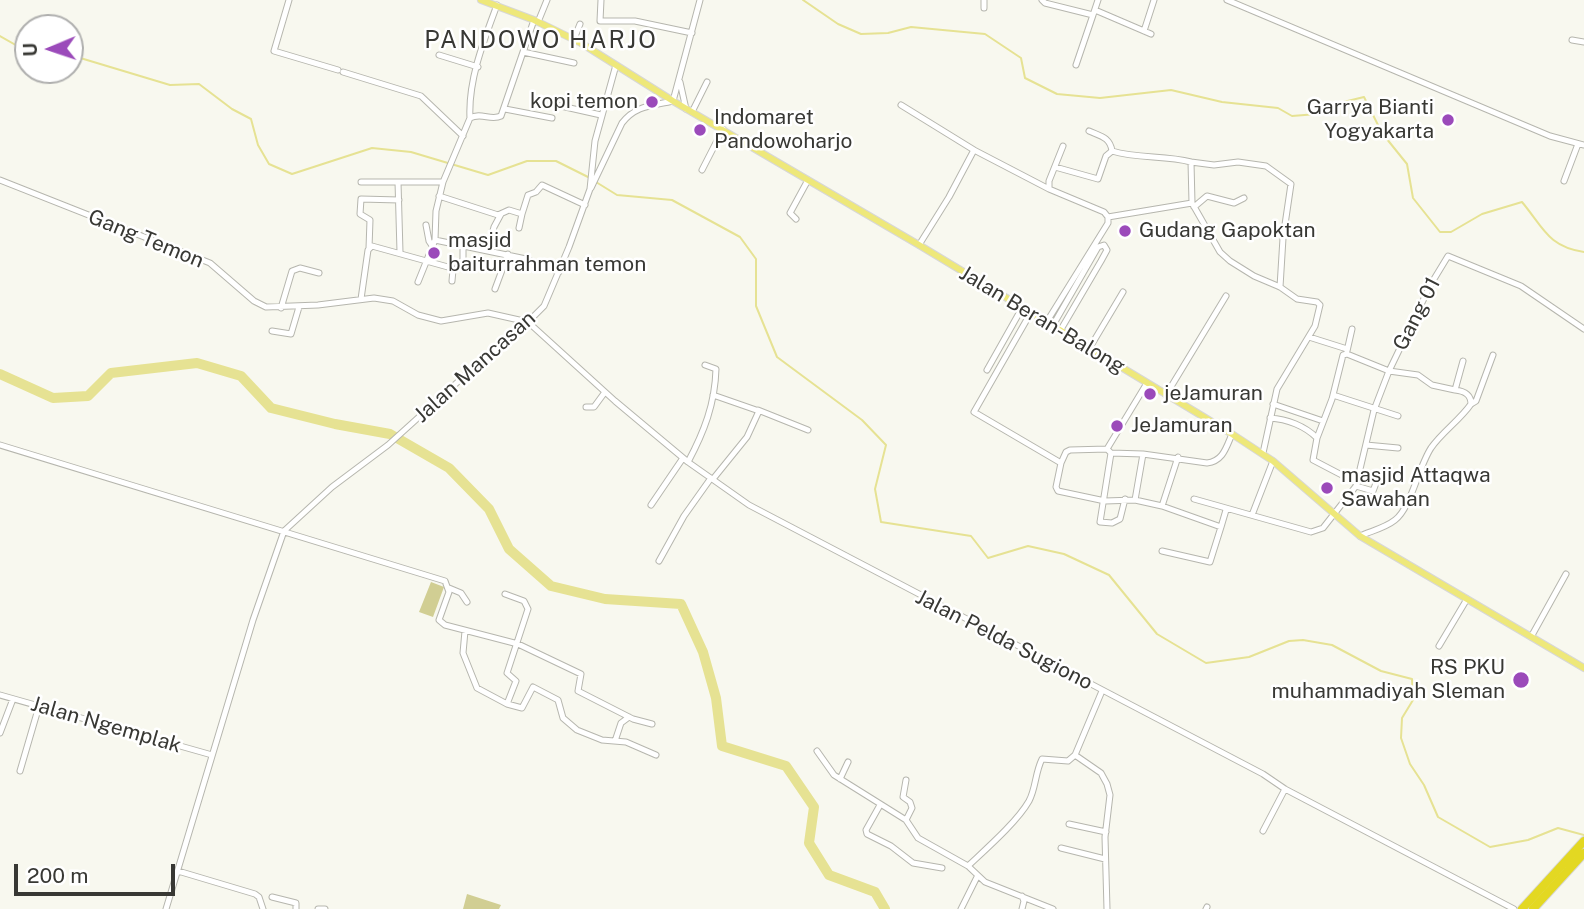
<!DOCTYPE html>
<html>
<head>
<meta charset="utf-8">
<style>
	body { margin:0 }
	#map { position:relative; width:1584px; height:909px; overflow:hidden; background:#f8f8ef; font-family:"Public Sans",sans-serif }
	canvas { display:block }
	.north { position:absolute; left:14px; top:14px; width:70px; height:70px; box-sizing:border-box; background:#fff; border:2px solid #afafae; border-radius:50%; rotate:268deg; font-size:19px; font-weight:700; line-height:28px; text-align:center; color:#383834 }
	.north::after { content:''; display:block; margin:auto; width:24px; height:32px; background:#9b4aba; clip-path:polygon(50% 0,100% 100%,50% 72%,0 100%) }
	.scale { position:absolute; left:14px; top:864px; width:161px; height:32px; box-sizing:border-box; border:4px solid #383834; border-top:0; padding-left:9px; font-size:21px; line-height:24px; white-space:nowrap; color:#383834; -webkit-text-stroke:5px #fff; paint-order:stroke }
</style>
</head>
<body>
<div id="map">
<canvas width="1584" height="909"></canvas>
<div class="north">U</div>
<div class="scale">200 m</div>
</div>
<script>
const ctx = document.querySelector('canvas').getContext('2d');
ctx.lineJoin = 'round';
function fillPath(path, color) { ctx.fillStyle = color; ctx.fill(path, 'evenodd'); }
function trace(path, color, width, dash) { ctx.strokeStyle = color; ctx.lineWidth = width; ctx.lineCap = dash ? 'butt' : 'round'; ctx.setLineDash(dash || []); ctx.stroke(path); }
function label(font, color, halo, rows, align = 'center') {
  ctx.font = font + ' "Public Sans",sans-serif'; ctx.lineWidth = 5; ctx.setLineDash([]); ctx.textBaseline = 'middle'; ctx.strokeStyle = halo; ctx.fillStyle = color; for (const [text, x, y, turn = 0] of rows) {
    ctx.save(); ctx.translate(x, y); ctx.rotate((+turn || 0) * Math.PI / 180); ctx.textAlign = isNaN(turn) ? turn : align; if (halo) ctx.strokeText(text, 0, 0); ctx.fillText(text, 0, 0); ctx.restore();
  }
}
const green = new Path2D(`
	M431,582L444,587L433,617L419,612Z
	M467,894L501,905L499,909H463Z`);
const stream = new Path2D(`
	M803,0L838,24L861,34L888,33L911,27L985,34L1021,58L1025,78L1057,94L1100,98L1171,90L1222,102L1278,108L1292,116L1317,114L1335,104L1364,97L1382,133L1407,164L1413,198L1440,232H1451L1482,214L1522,202C1543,227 1548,247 1584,252
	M0,36L28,52
	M70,57H77L170,85L199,84L232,109L251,119L258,145L269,164L292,174L372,148L411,152L488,175L527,161H556L588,177
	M596,182L617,195L672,200L740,237L756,259V306L777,357L862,420L886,445L875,489L881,522L971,536L988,558L1028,546L1064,554L1109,575L1157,634L1206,663L1249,657L1289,641L1303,640L1332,645L1381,671L1412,679L1413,700L1402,718L1401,738L1410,764L1424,785L1438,817L1490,847L1528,840L1558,828L1584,835`);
const river = new Path2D(`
	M0,374L53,398L88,396L111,373L197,363L241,376L271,408L335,424L390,434L449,468L489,509L509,549L551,586L605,599L681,604L703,652L716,698L722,746L786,766L814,807L809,843L829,875L875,892L885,909`);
const minor = new Path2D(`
	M289,0L274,51L338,70
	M601,0L600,21H635L692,33
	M1042,0L1045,3L1093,15L1098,0
	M1227,0L1550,136L1584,145
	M984,8V0
	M1095,10L1151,34
	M538,22L547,0
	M1144,31L1154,0
	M574,39L580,24
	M1572,40L1584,42
	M523,52L574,63
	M439,55L478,67
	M1076,65L1093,15
	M343,72L421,96L463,136
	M680,82L686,109
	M552,104L601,115
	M901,105L974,150L949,197L919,245
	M505,109L552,118
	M692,112L707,82
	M470,118C468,80 484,40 497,5
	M1089,131C1100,136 1110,137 1112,151
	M1063,146L1049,181V189L1104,212L1108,217L1192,203
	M974,150L1049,189
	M1191,162L1214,165L1238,162L1266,166L1291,184L1283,238L1280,287
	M1055,167L1098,179L1106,156L1112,151C1138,159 1165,155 1191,162L1192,203L1220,252L1230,261L1254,276L1280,287L1297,299L1317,302L1320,305L1315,326L1277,389L1263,453
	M702,170L723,129
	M0,180L210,263L254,301L266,307L318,305L374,298L393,301L418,315L441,321L488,313L528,322L615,401L688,462L749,505L1263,774L1285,789L1514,909
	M1564,181L1578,144
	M361,182H398L400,252
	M398,182H443
	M591,188L622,123C636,105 652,106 673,101L700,0
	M439,196L498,215L509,210L522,214L519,228
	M1194,207L1207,196L1234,203L1244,198
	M522,214L528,195L536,192L542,185L585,205
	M796,219L790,213L808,180
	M426,225L429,241L433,247
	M435,240L436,211L443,182L470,118C481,112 491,121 501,116L534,20
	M369,248L370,220L360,214L361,199L399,200
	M488,250L494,227L501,214
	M453,270L460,267L463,259V245
	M418,282L435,240L526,259L559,272
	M495,289L508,254
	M361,299L368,250L372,246L448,267L453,270L452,281
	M281,308L292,271L300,268L319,273
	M1030,314L974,412L1061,463L1056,487L1058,491L1105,501L1135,500L1162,506L1221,527L1226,510
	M1046,323L1108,223V217
	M1052,327L1098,247L1104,245L1107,250L1101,261L1060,331
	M272,331L291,334L299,307
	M1309,337L1347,349
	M1089,349L1123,292
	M1347,351L1352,329
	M987,370L1022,308
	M1455,390C1464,391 1471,394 1471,404
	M1166,395L1226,296
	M1333,395L1398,416
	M1273,404L1323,421
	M586,407H594L605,392
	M758,410L808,430
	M1270,418C1287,419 1305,426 1317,438L1313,460L1357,483
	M1317,438L1332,399L1343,355L1347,354L1389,371L1418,375L1432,385L1455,390L1463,361
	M0,445L445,581L449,592L439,620L445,625L518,644L581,674L578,691L633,719L652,724
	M1366,445L1398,448
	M1107,449L1111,453L1100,522L1112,523L1120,519L1125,499
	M1107,449L1147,383
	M1111,453L1143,454
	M688,462C704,432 715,404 716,369L705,365
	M1061,463L1066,452L1070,450L1107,449
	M713,479L747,437L759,411L713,395
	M1356,486L1373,491L1378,478
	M1194,499L1311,532L1323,528L1356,486L1374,410L1389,371L1431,284L1448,256L1521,286L1584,329
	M1135,500L1143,454L1207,463C1223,461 1226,448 1232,434
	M651,505L683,458
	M1162,506L1178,457
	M1252,515L1273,461
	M1360,536C1371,531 1385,528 1395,520C1411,508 1418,468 1431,448C1442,432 1460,420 1471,404L1476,401L1493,355
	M1162,551L1210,562L1221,527
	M659,561L684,516L711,478
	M449,588L461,593L467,602
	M505,594L524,601L528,609L507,673L516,681L507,704L522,708L533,687L558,700L563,718L577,730L602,740L626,742L656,755
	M465,631L463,653L477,688L507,704
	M1531,637L1566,574
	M1439,646L1467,599
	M1102,691L1075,755L1101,773L1107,784L1110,795L1105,837L1107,909
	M0,695L212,755
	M0,733L13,699
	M615,741L621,723L629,717
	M817,751L834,775L906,820L918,838L968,866L985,882L1053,909
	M20,771L39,706
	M840,779L848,762
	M906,780L903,797L910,802L912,808L906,820
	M880,805L866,830L867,834L891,846L913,863L942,868
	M1069,824L1106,832
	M1263,831L1285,789
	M1061,848L1105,859
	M968,866C986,849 1017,822 1029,801C1036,788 1035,773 1042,759L1068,761L1075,755
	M178,871L255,894L259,897L263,909
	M1022,896L1024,901L1022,909
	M272,897L296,903V909
	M166,909L253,620L284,531L332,487L388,445L472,369L528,322L544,306L569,247L590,189L595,141L616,65
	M318,909H325
	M961,909L977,877
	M1206,909L1207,907`);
const major = new Path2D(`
	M481,0L534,20L581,43L673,101L919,245L1232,434L1273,461L1360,536L1584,668`);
const highway = new Path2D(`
	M1522,909L1584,841
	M1533,909L1584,853`);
const markers = [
	[652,102,7,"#9b4aba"],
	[1448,120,7,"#9b4aba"],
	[700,130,7,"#9b4aba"],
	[1125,231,7,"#9b4aba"],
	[434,253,7,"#9b4aba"],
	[1150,394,7,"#9b4aba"],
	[1117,426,7,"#9b4aba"],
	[1327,488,7,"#9b4aba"],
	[1521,680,9,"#9b4aba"]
];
const poiNames = [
	["kopi temon",638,102,"right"],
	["Garrya Bianti",1434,108,"right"],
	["Yogyakarta",1434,132,"right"],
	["Indomaret",714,118],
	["Pandowoharjo",714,142],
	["Gudang Gapoktan",1139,231],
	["masjid",448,241],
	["baiturrahman temon",448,265],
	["jeJamuran",1164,394],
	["JeJamuran",1131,426],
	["masjid Attaqwa",1341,476],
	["Sawahan",1341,500],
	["RS PKU",1505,668,"right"],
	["muhammadiyah Sleman",1505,692,"right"]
];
const streetNames = [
	["Gang Temon",146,239,22],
	["Gang 01",1417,314,-63],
	["Jalan Beran-Balong",1042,320,31],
	["Jalan Mancasan",475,367,-42],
	["Jalan Pelda Sugiono",1004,640,27],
	["Jalan Ngemplak",106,725,16]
];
const quarterNames = [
	["PANDOWO HARJO",541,41]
];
fillPath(green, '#d1ce93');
trace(stream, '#e6e293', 2);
trace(river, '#e6e293', 10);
trace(minor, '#b6b6ae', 7);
trace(major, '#d7d7d6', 8);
trace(highway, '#d7d7d6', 10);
trace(minor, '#fff', 5);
trace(major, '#eee87a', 6);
trace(highway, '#e3d822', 8);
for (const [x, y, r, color] of markers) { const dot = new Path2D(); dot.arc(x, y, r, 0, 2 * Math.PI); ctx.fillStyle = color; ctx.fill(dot); trace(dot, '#fff', 2.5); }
label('21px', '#383834', '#fff', poiNames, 'left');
label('21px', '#383834', '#fff', streetNames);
ctx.letterSpacing = '2px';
label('24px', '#383834', '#fff', quarterNames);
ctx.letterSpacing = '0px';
</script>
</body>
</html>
